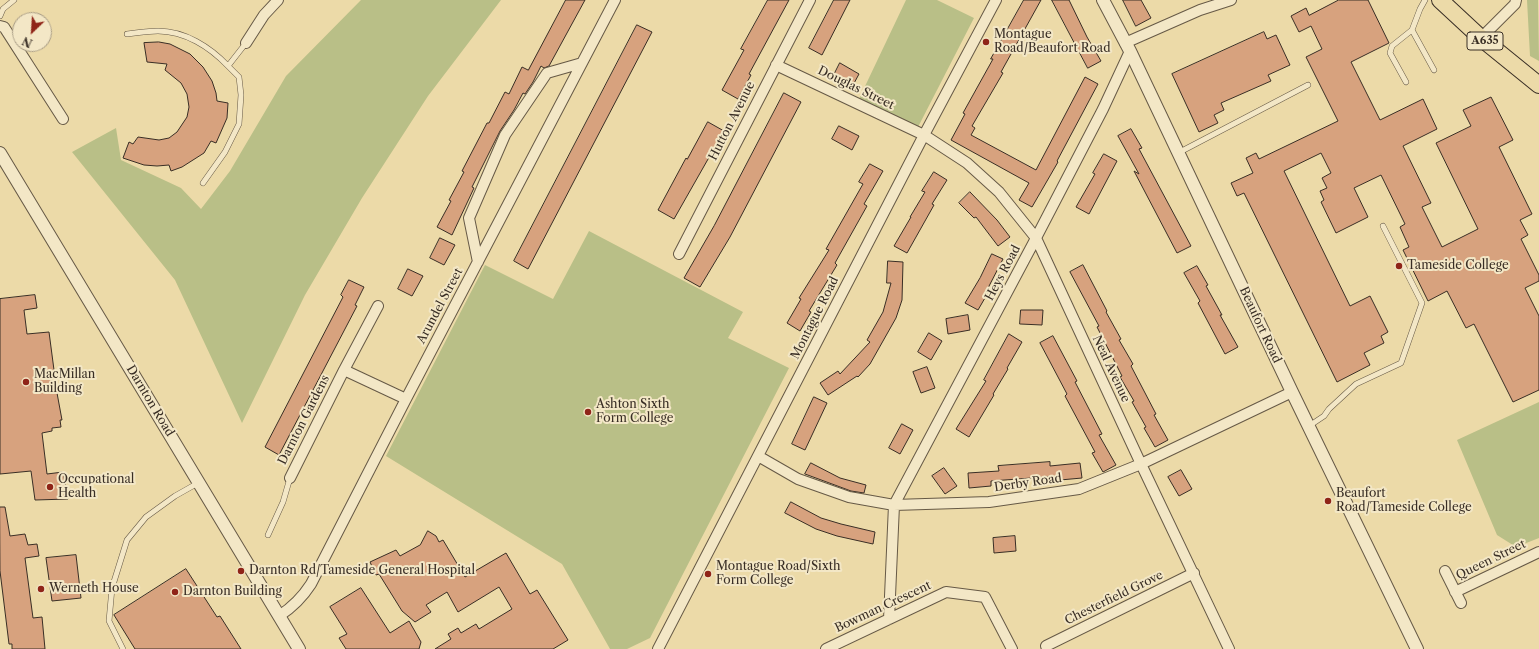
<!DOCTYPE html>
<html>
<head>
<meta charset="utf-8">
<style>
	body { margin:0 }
	#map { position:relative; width:1539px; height:649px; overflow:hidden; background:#ecdaa8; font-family:"Libre Caslon Text",serif }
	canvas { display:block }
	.north { position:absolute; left:12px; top:12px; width:40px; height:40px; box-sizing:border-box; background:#f3e7c6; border:1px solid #a99d86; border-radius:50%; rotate:205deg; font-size:11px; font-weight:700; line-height:16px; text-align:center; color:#392e25 }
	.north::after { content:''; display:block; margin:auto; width:14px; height:18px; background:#8f2418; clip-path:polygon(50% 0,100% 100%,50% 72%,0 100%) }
</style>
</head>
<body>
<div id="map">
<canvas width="1539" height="649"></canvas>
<div class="north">N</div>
</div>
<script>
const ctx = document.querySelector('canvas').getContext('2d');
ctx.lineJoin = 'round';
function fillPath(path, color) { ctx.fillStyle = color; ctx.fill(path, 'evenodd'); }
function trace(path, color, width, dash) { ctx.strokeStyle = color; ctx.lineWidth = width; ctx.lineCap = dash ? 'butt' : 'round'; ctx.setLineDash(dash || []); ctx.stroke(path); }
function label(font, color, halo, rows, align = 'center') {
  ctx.font = font + ' "Libre Caslon Text",serif'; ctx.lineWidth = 4; ctx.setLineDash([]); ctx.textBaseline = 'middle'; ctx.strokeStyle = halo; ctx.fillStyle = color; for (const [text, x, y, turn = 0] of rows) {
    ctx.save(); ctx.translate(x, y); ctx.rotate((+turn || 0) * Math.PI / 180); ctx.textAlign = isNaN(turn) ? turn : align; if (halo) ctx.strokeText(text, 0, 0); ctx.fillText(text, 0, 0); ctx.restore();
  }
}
const green = new Path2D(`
	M361,0H501L428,96L362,198L305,295L242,423L175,280L72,152L116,128L121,160L181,188L201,209L230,171L286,76Z
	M906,0H937L974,18L917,129L858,101Z
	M1527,0H1538L1539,61L1530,56Z
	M589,231L743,312L728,338L789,368L650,638L627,649H610L562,564L386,456L485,265L553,299Z
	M1539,402V538L1516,547L1497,535L1457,440Z`);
const building = new Path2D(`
	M566,0H585L549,66L544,68L541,66L533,82L525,94L523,93L514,110L500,131L472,187L474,188L452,235L437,227L451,201L449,200L464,172L462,171L487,123H489L505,92L509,94L522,67L528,70Z
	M768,0H789L749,74L751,75L738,99L722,90L744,50L741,49Z
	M834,0H850L822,55L809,48Z
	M1024,0H1041L1001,72L1003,73L972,126L975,128L971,135L1036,170L1085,77L1098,84L1057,161L1058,162L1032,207L1019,200L1029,183L951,140L965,114L963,113L993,59H991Z
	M1052,0H1069L1087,37L1101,61L1088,68Z
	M1123,0H1141L1151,18L1136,26Z
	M1339,0H1368L1389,43L1351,62L1380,120L1423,99L1437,129L1403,146L1431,203L1422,207L1442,247L1478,229L1436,143L1471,126L1463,110L1491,97L1513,140L1499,147L1532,214L1520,220L1528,235L1521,239L1539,275V281L1525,288L1539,316V390L1513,402L1474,324L1466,328L1447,291L1428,301L1403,250L1409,247L1400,227L1405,224L1381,175L1354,188L1368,217L1336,233L1321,202L1324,200L1320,191L1327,188L1322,178L1331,173L1321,153L1284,171L1350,306L1370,296L1388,332L1381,336L1384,343L1364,353L1370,365L1337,382L1244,193L1237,196L1231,183L1253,173L1246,158L1256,153L1259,159L1338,121L1306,57L1322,49L1311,26L1299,32L1291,16L1306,8L1309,15Z
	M637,25L652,32L528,269L514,261Z
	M1264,32L1267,39L1276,35L1290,65L1268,75L1271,81L1221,103L1224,110L1214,115L1218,123L1199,132L1172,74Z
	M159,42L170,44L190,54L203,67L212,81L216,93L217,101L228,103L227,118L216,143L211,141L204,153L182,167L171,171L169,165L157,166L144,165L123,158L129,142L133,144L138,137L159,140L169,138L177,132L187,117L189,107L187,94L181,83L165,70L167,64L147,62L144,43Z
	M840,63L859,74L852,87L833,77Z
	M784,93L801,102L730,237L700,287L684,278L714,226Z
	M708,122L724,131L674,219L658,210L686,158L687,159Z
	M839,126L859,136L852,150L832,139Z
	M1131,129L1142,148L1139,149L1191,246L1177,253L1134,171L1139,174L1118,136Z
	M1104,154L1117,161L1089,214L1076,207L1095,174L1093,173Z
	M870,164L883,171L864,204L867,206L835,263L837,265L809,311L811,312L800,331L787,323L801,299L799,298L829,250L826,249L863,184L859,182Z
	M934,172L947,180L932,204L934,205L907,253L894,246L911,217H910L925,192L922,191Z
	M970,192L997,220L1010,237L998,246L976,217L974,218L959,203Z
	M440,238L455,245L444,265L430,258Z
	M992,254L1003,259L987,290L989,291L978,310L965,303L980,278Z
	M888,261L903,262L902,300L896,318L870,364L858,377L857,376L828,395L820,383L838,371L840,374L870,342L867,340L883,312L891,283H887Z
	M1083,265L1107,311L1106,312L1121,339L1119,340L1133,364L1131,366L1156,414L1154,415L1168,440L1155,447L1144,428L1146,427L1132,402L1134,401L1120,377L1122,376L1097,327L1099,326L1070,272Z
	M1197,266L1208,285L1206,286L1222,315H1220L1238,347L1225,354L1198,303L1200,301L1184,273Z
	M408,269L423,276L412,296L398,289Z
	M349,280L364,287L355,305L357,306L279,455L265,447L343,297L341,295Z
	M35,295L37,308L24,310L27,334L49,332L54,370L51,374L53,390L57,393L62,420H60L61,427L52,428V431L42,433L47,474L63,472L68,499L35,500L31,471L0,474V299Z
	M1021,310H1043L1042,325L1020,324Z
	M968,315L970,330L948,334L946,319Z
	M929,333L942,341L931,360L918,352Z
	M1009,334L1022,342L1007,368L1008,369L993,394L994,395L969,437L956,429L986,381L984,380Z
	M1053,336L1077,381L1075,382L1102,434L1099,435L1116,465L1103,472L1092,453L1095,452L1065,396L1067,394L1040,343Z
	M927,367L935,388L921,393L913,372Z
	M814,397L827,403L805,450L792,444Z
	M902,424L913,430L900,454L889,448Z
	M1050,462V466L1080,463L1082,478L1060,480L1059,476L991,481V486L969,488L968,473L999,471L998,466Z
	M811,463L840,478L866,485L864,493L851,491L805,474Z
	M944,468L957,486L945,494L932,476Z
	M1181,470L1192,489L1179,496L1168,477Z
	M791,502L821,518L841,524L875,532L873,544L837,536L816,529L785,513Z
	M0,507H5L10,536L25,534L28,545L37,544L39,556L25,558L33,618L42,617L45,649H12V644H9L0,571Z
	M428,531L436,536L439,542L443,540L465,577L506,553L530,594L537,590L568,640L553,649H435L451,639L448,634L458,628L461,633L476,624L479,629L512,609L499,587L458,612L447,592L426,605L431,612L415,622L402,611L379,574L376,575L370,562L396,550L400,556L420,545Z
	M1015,536L1016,551L994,553L993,538Z
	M76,555L81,598L52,601L46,558Z
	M186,569L217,617L220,616L241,649H135L114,615Z
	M361,588L390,633L409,621L421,642L419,649H346L339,638L347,634L330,607Z`);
const service = new Path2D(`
	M0,16L3,9L14,0
	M1412,30L1434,70
	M127,34C137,33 148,31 158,31C185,31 210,47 228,66
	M1406,82L1390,53L1392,46L1412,30L1420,9L1425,0
	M1178,153L1308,85
	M203,183L225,152L239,124L241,95L239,77L228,66L246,43
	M1309,426L1324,416L1329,409L1356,384L1401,363L1422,303L1383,226
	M268,535L283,502L290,478
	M123,649L109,621L112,588L127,540L146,517L175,496L198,483`);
const minor = new Path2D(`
	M0,26L4,27L63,119
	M1481,38L1515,4L1516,0
	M246,43L264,15L278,0
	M1125,43L1200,10L1231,0
	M776,65L924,135L967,163L999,192L1036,238L1141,464L1229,649
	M679,254L810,0
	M478,262L469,218L505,135L547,73L582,63
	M344,370L378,306
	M758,456L798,479L849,497L894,505L989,502L1079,489L1141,464L1292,392
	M290,478L344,370L406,399
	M1445,571L1461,603
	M1455,592L1539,552
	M279,616C293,607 302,598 311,584L406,399L615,0
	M889,619L894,505L1036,238L1103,109L1130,51
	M1046,646L1194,573
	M658,649L924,135L996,0
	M826,649L946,592L985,597L1012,649`);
const tertiary = new Path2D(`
	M1103,0L1130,51L1292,392L1417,649
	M0,153L299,649`);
const trunk = new Path2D(`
	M1440,0L1481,38L1539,85`);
const markers = [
	[986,42,4,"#8f2418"],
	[1399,266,4,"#8f2418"],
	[26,382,4,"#8f2418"],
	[588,412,4,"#8f2418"],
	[50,487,4,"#8f2418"],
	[1328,501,4,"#8f2418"],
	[241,571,4,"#8f2418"],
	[708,574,4,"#8f2418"],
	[41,589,4,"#8f2418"],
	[175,592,4,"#8f2418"]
];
const shields = [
	[1485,41,36]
];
const shieldNames = [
	["A635",1485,41]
];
const poiNames = [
	["Montague",994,35],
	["Road/Beaufort Road",994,49],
	["Tameside College",1407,266],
	["MacMillan",34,375],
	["Building",34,389],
	["Ashton Sixth",596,405],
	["Form College",596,419],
	["Occupational",58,480],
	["Health",58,494],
	["Beaufort",1336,494],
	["Road/Tameside College",1336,508],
	["Montague Road/Sixth",716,567],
	["Form College",716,581],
	["Darnton Rd/Tameside General Hospital",249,571],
	["Werneth House",49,589],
	["Darnton Building",183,592]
];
const streetNames = [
	["Douglas Street",856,88,26],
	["Hutton Avenue",732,121,-63],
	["Heys Road",1003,273,-62],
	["Arundel Street",440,306,-62],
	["Montague Road",815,318,-63],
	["Beaufort Road",1260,325,65],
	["Neal Avenue",1111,369,65],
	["Darnton Road",150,401,59],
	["Darnton Gardens",304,420,-63],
	["Derby Road",1028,483,-8],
	["Queen Street",1491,560,-26],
	["Chesterfield Grove",1114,598,-26],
	["Bowman Crescent",883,607,-25]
];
fillPath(green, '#b9bf87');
fillPath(building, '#d7a27e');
trace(building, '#392e25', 1);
trace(service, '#665946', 6);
trace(minor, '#665946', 12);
trace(tertiary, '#665946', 14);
trace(trunk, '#392e25', 18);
trace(service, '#f3e7c6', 5);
trace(minor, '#f3e7c6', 10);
trace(tertiary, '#f3e7c6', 12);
trace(trunk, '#ecdaa8', 16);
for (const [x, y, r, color] of markers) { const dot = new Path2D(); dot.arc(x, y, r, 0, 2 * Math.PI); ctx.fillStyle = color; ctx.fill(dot); trace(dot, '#f3e7c6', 1.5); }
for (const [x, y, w] of shields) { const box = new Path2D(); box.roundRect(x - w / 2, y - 9, w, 18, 3); ctx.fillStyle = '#f3e7c6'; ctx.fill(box); trace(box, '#392e25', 1); }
label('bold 11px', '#392e25', null, shieldNames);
label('12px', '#392e25', '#f3e7c6', poiNames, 'left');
label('12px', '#392e25', '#f3e7c6', streetNames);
</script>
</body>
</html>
